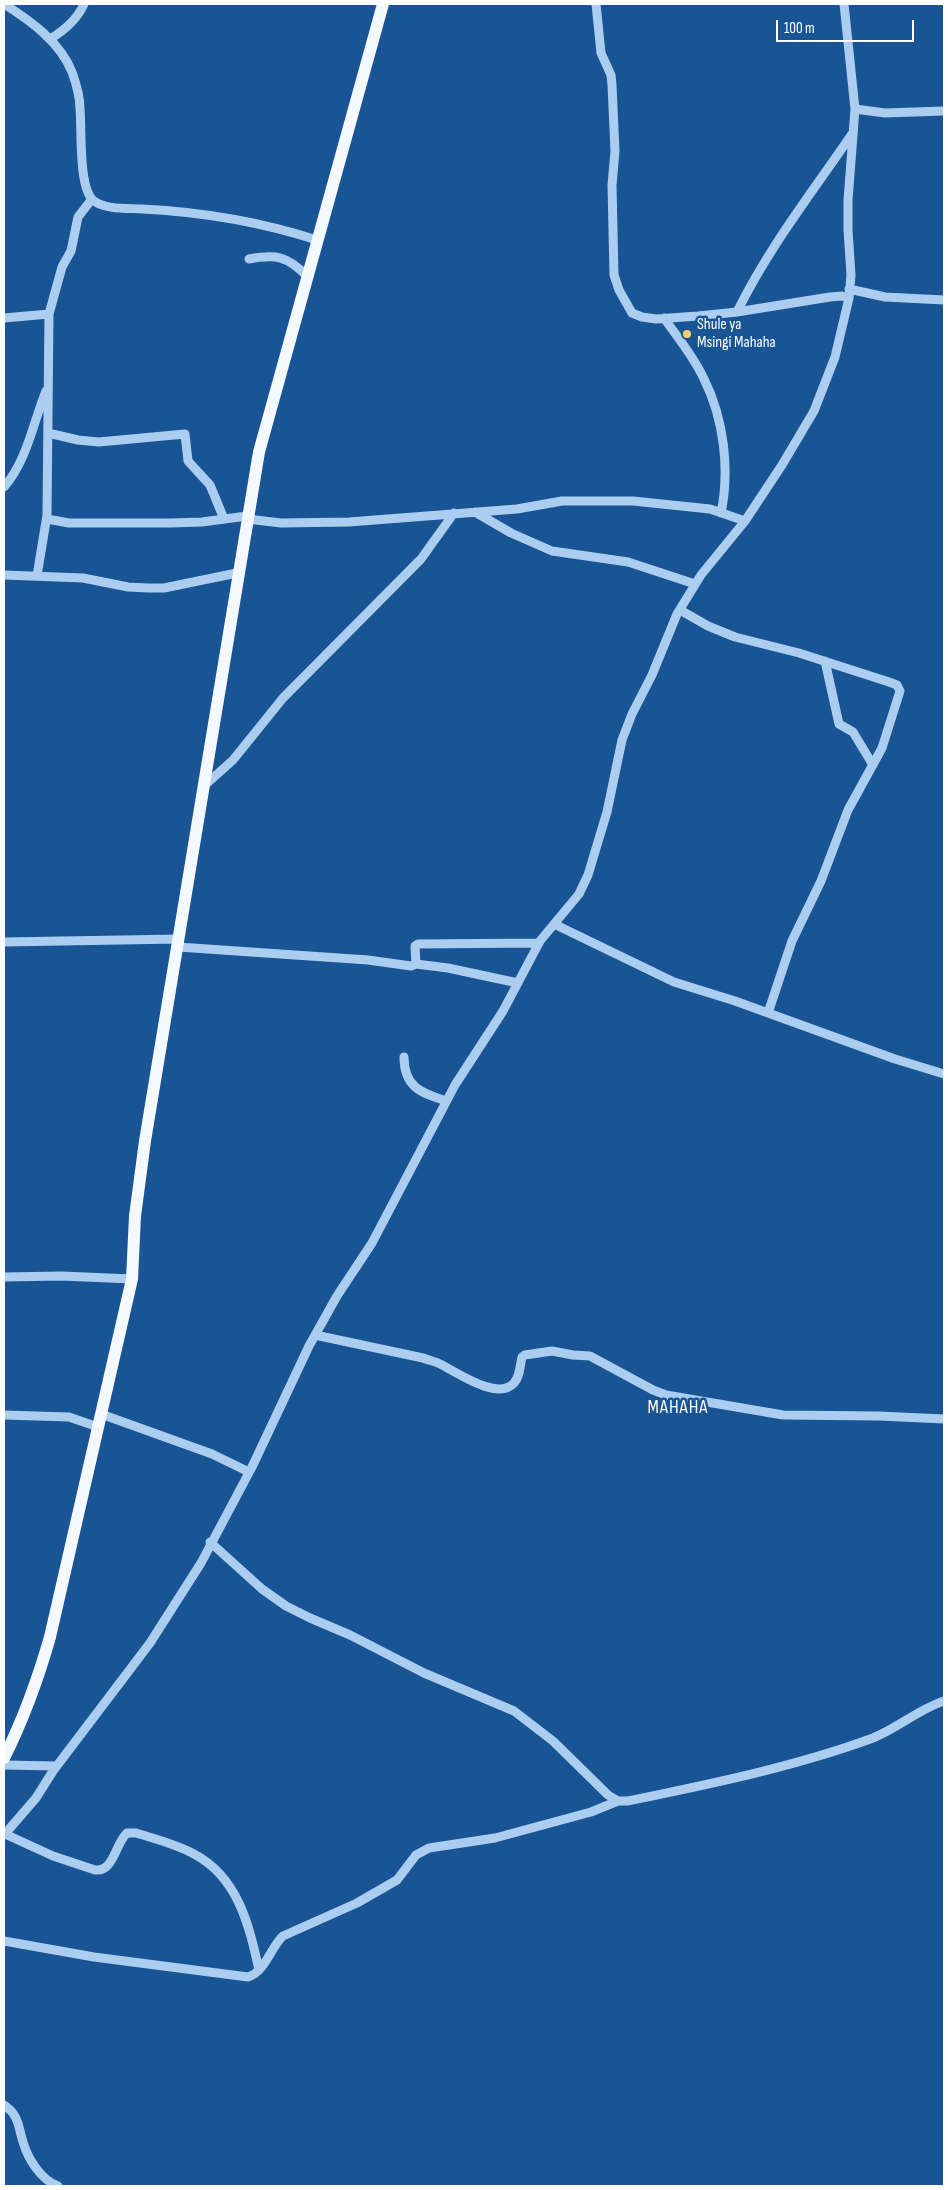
<!DOCTYPE html>
<html>
<head>
<meta charset="utf-8">
<style>
	body { margin:0 }
	#map { position:relative; width:948px; height:2190px; overflow:hidden; background:#195495; font-family:"Sofia Sans Condensed",sans-serif }
	canvas { display:block }
	.frame { position:absolute; inset:0; border:5px solid #fff; pointer-events:none }
	.scale { position:absolute; left:776px; top:20px; width:138px; height:22px; box-sizing:border-box; border:2px solid #fff; border-top:0; padding-left:6px; font-size:15px; line-height:18px; white-space:nowrap; color:#fff; -webkit-text-stroke:4px #195495; paint-order:stroke }
</style>
</head>
<body>
<div id="map">
<canvas width="948" height="2190"></canvas>
<div class="frame"></div>
<div class="scale">100 m</div>
</div>
<script>
const ctx = document.querySelector('canvas').getContext('2d');
ctx.lineJoin = 'round';
function trace(path, color, width, dash) { ctx.strokeStyle = color; ctx.lineWidth = width; ctx.lineCap = dash ? 'butt' : 'round'; ctx.setLineDash(dash || []); ctx.stroke(path); }
function label(font, color, halo, rows, align = 'center') {
  ctx.font = font + ' "Sofia Sans Condensed",sans-serif'; ctx.lineWidth = 5; ctx.setLineDash([]); ctx.textBaseline = 'middle'; ctx.strokeStyle = halo; ctx.fillStyle = color; for (const [text, x, y, turn = 0] of rows) {
    ctx.save(); ctx.translate(x, y); ctx.rotate((+turn || 0) * Math.PI / 180); ctx.textAlign = isNaN(turn) ? turn : align; if (halo) ctx.strokeText(text, 0, 0); ctx.fillText(text, 0, 0); ctx.restore();
  }
}
const minor = new Path2D(`
	M4,4C31,21 60,42 72,72C76,83 80,98 80,109C82,129 78,189 94,201C106,210 129,208 143,209C202,212 261,222 317,240
	M596,4L601,53L611,75L612,85L615,151L612,185L614,275L619,290L632,313L642,317L656,319L698,316L737,312L830,297L842,296L849,298
	M50,39C65,30 77,20 84,4
	M855,109L885,113L944,111
	M249,259C276,254 287,256 307,276
	M849,289L885,297L944,300
	M737,312C769,247 811,194 852,134
	M4,318L49,314
	M664,318C678,338 694,357 704,379C724,419 730,470 721,513
	M48,433L78,440L99,442L185,434L188,461L210,485L224,519
	M4,487C27,461 33,423 46,391
	M475,512L511,533L552,551L628,562L695,584
	M47,519L69,523H170L202,522L247,516
	M247,519L281,523L349,522L517,509L562,501H633L710,509L745,521
	M4,575L83,578L128,587L148,588H164L237,573
	M37,576L47,515L49,314L62,267L71,251L78,217L92,199
	M680,610L708,626L735,637L799,653L889,682L897,685L900,691L882,748L848,810L821,881L792,941L768,1013
	M825,661L839,724L853,732L873,765
	M204,786L233,760L283,698L421,559L454,513
	M554,924L674,982L735,1001L895,1059L944,1074
	M4,942L179,939
	M178,947L368,960L411,966L416,964L415,946L418,944L539,943
	M416,964L448,968L518,983
	M404,1057C404,1087 421,1093 446,1101
	M4,1277L62,1276L132,1279
	M315,1335L423,1358C428,1360 433,1361 438,1363C454,1370 497,1402 514,1383C520,1377 520,1365 522,1357L525,1355L552,1351L573,1355L590,1356L653,1390L666,1395L783,1415L879,1416L944,1419
	M101,1414L212,1454L249,1472
	M4,1415L69,1417L98,1427
	M210,1542L262,1589L286,1606L310,1618L350,1635L424,1673L514,1711L553,1741L608,1795L618,1801H628C710,1784 794,1767 873,1738C898,1728 919,1709 944,1701
	M4,1765L56,1766
	M5,1834L53,1856L95,1870C114,1872 115,1844 127,1833H136C155,1839 176,1844 194,1854C238,1877 249,1925 259,1970
	M4,1835L36,1798L53,1771L150,1643L201,1563L252,1467L309,1346L337,1296L372,1243L455,1085L503,1011L540,941L579,894L588,875L607,812L622,740L632,714L652,675L677,614L701,575L745,521L782,465L814,411L835,357L849,298L851,275L848,230V200L855,109L844,4
	M4,1941L94,1957L248,1977C266,1971 270,1948 283,1936L357,1903L397,1880L416,1855L429,1848L495,1838L591,1812L618,1801
	M4,2105C19,2115 18,2126 23,2142C28,2159 41,2180 58,2186`);
const major = new Path2D(`
	M4,1758C24,1718 38,1679 50,1637L132,1279L135,1216L145,1141L259,452L383,4`);
const markers = [
	[687,334,5,"#ffce6a"]
];
const poiNames = [
	["Shule ya",697,325],
	["Msingi Mahaha",697,343]
];
const quarterNames = [
	["MAHAHA",678,1408]
];
trace(minor, '#abcdf0', 9);
trace(major, '#f4f8ff', 12);
for (const [x, y, r, color] of markers) { const dot = new Path2D(); dot.arc(x, y, r, 0, 2 * Math.PI); ctx.fillStyle = color; ctx.fill(dot); trace(dot, '#195495', 2); }
label('16px', '#fff', '#195495', poiNames, 'left');
ctx.letterSpacing = '1px';
label('19px', '#fff', '#195495', quarterNames);
ctx.letterSpacing = '0px';
</script>
</body>
</html>
